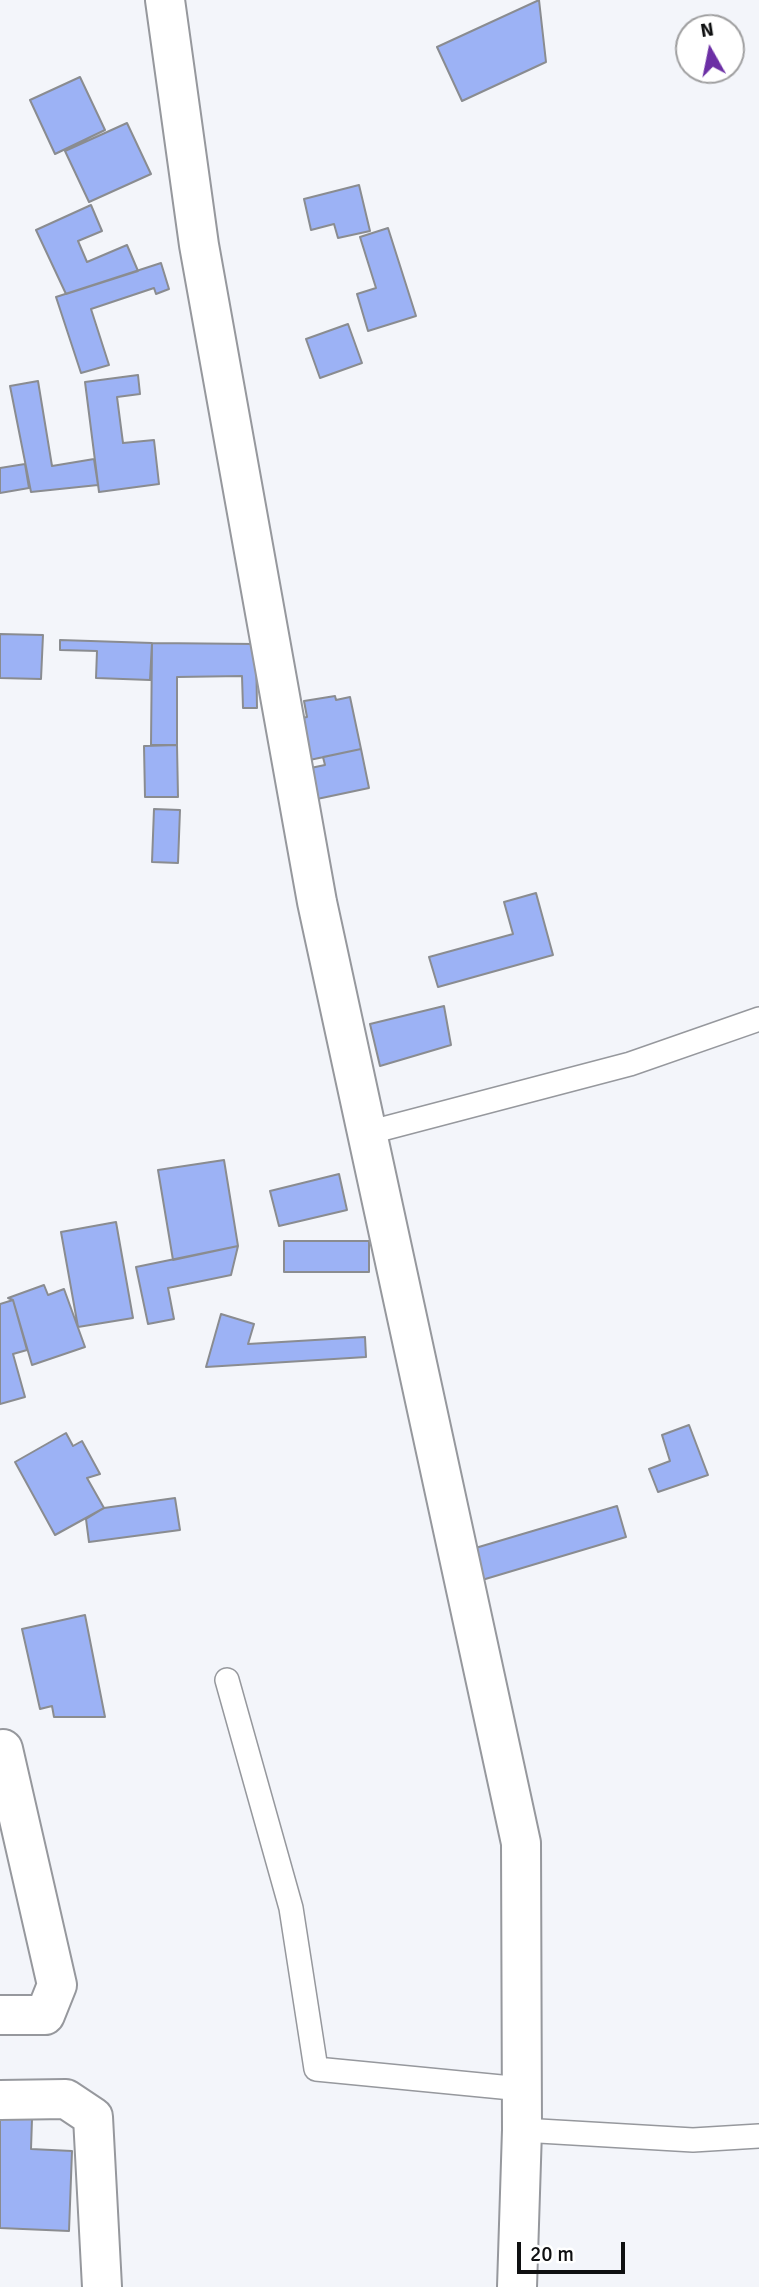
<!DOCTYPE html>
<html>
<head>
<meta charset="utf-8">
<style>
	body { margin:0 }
	#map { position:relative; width:759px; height:2287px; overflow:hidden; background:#f3f5fa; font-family:Signika,sans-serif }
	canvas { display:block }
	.north { position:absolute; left:675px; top:14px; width:70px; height:70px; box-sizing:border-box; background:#fff; border:2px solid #9f9fa0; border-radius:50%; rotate:351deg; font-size:19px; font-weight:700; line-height:28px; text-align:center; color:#0f1011 }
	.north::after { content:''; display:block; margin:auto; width:24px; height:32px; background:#6c2fa5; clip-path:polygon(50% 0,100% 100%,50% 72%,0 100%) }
	.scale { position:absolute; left:517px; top:2242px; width:108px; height:32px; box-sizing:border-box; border:4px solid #0f1011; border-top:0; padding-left:9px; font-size:21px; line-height:24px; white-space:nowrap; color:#0f1011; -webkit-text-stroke:5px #fff; paint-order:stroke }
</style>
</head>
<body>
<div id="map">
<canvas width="759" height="2287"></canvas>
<div class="north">N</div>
<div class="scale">20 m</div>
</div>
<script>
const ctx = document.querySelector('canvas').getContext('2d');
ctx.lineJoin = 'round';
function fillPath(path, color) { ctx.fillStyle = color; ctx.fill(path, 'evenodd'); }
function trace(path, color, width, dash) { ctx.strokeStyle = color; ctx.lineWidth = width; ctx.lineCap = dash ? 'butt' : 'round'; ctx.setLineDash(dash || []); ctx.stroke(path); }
const building = new Path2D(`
	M539,0L546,62L462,101L437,47Z
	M80,77L105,130L55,154L30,100Z
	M127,123L151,174L89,202L65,151Z
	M359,185L370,231L338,238L334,224L311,230L304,199Z
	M91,205L102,231L78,241L87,262L127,245L138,271L66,294L36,230Z
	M388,228L416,316L368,331L357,294L376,288L360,237Z
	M161,263L169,289L156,294L154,288L91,309L109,365L81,373L56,297Z
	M348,324L362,363L320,378L306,339Z
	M138,375L140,394L117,397L123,443L154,440L159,484L99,492L85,382Z
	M38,381L52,466L94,459L98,485L31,492L10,386Z
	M25,464L29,488L0,493V468Z
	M0,634L43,635L41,679L0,678Z
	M60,640L152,643L150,680L96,678L97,651L60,650Z
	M152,643L256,644L257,708H243L242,676L177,677V745H151Z
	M335,696L336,700L350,697L361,749L305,761L297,719L307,717L304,701Z
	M177,745L178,797H145L144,746Z
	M361,749L369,788L317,799L301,770L325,765L323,757Z
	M154,809L180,810L178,863L152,862Z
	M536,893L553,955L438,987L429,957L513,934L504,902Z
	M444,1006L451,1045L380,1066L370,1024Z
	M224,1160L238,1246L173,1260L158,1170Z
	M339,1174L347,1210L279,1226L270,1191Z
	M116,1222L133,1318L78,1327L61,1232Z
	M284,1241H369V1272H284Z
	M238,1246L231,1275L168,1288L174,1319L148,1324L136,1267Z
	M44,1285L48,1295L64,1289L85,1347L32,1365L13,1300L8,1298Z
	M13,1300L27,1350L13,1354L25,1397L0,1404V1304Z
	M221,1314L254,1324L248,1344L365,1337L366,1357L206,1367Z
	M689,1425L708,1475L658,1492L649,1469L670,1461L662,1435Z
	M66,1433L73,1446L82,1441L100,1474L87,1478L104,1508L55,1535L15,1462Z
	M175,1498L180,1530L89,1542L86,1519L104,1508Z
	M617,1506L626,1537L482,1580L472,1549Z
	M85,1615L105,1717H54L52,1706L40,1709L22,1629Z
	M0,2117L32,2119L31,2149L72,2151L69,2231L0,2228Z`);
const lane = new Path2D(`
	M367,1133L630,1064L759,1019
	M227,1680L291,1908L316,2069L522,2089
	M522,2130L693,2140L759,2136`);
const street = new Path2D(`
	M165,0L199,245L317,902L521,1843L522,2130L517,2287
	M0,2015H45L57,1985L3,1749
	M0,2100L66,2099L93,2117L102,2287`);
fillPath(building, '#9cb2f5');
trace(building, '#8a8c90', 2);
trace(lane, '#96989d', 26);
trace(street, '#96989d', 42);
trace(lane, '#fff', 23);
trace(street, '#fff', 38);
</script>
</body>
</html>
